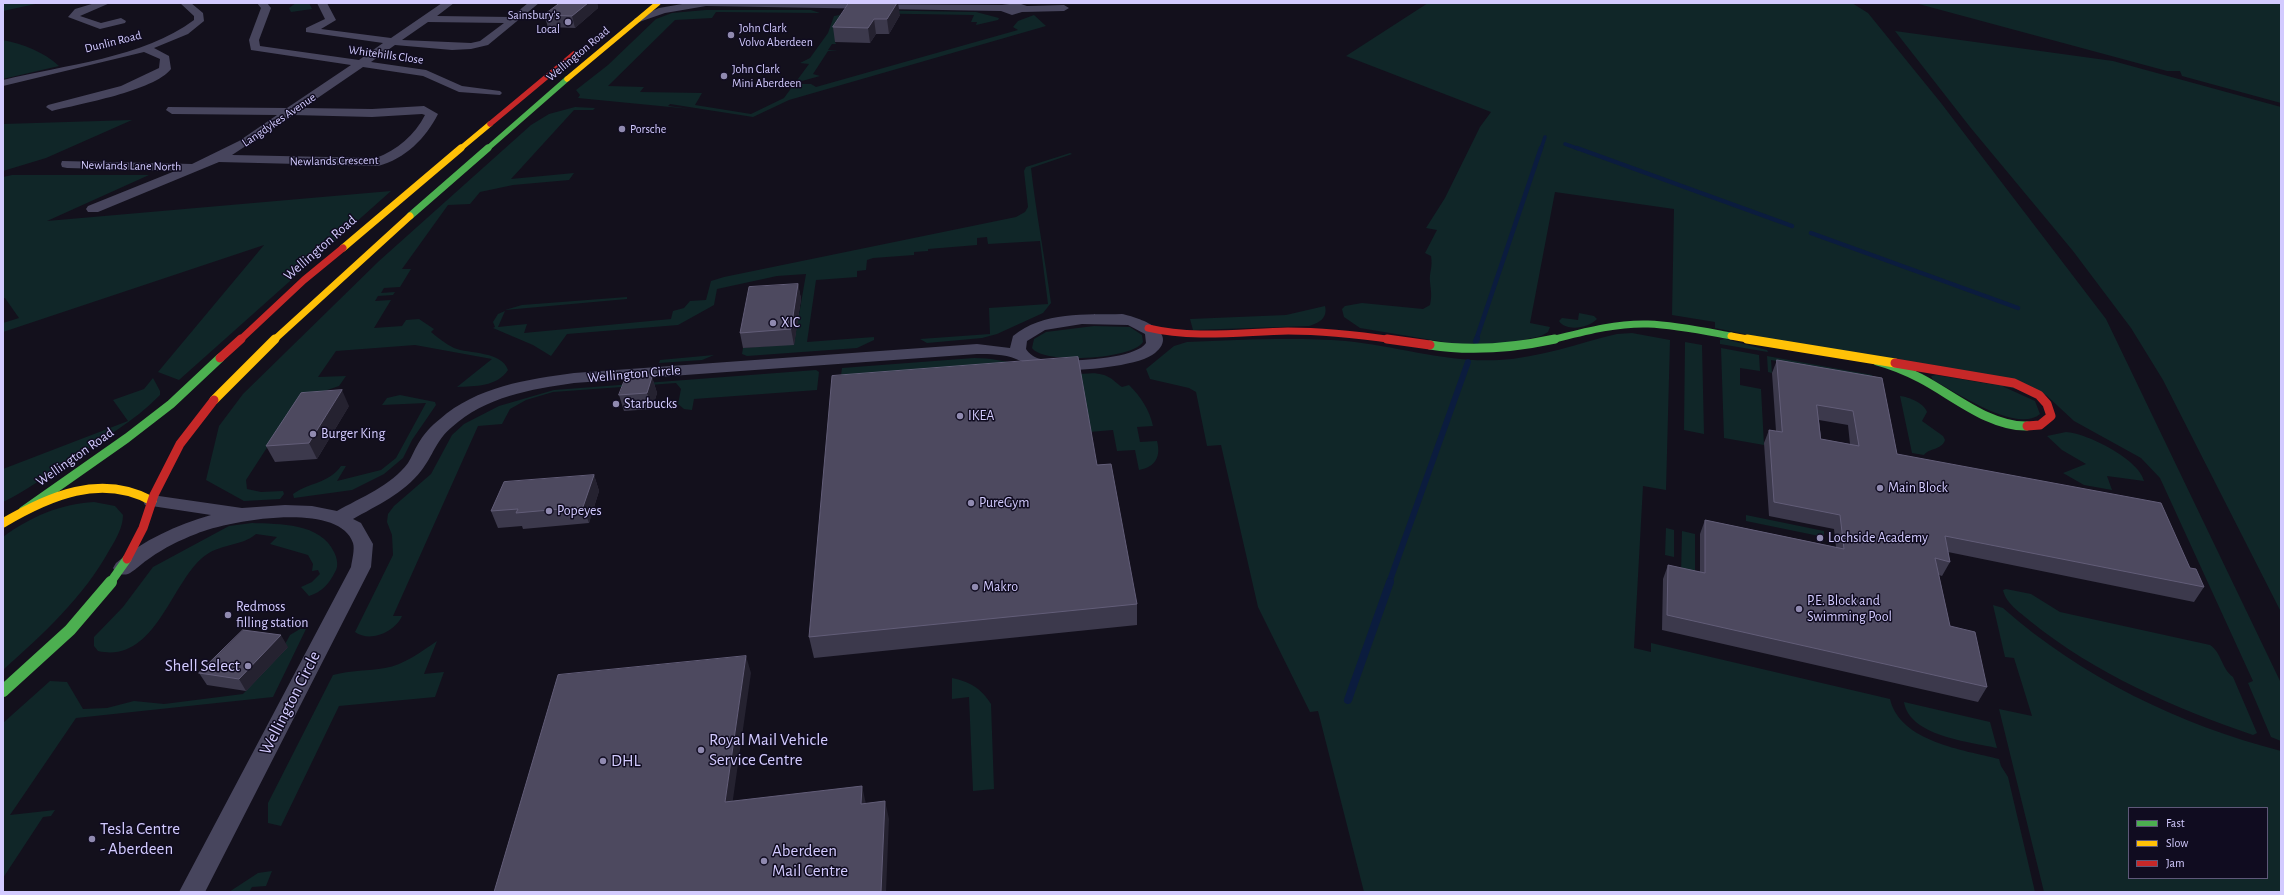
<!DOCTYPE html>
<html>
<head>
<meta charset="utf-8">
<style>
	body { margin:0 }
	#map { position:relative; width:2284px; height:895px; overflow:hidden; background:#13101c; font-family:"Alegreya Sans",sans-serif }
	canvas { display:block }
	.frame { position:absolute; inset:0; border:4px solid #d3cbff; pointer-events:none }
	.legend { position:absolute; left:2128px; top:807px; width:140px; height:72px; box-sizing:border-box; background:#100c20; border:1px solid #5e5879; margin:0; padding:5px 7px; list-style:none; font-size:12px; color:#d3cbff }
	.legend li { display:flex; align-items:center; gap:8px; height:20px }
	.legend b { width:20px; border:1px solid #5e5879 }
</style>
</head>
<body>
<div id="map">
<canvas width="2284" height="895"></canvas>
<div class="frame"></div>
<ul class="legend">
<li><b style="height:5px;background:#4caf50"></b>Fast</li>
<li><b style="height:5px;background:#ffc107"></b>Slow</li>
<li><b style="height:5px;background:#c62828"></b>Jam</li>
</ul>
</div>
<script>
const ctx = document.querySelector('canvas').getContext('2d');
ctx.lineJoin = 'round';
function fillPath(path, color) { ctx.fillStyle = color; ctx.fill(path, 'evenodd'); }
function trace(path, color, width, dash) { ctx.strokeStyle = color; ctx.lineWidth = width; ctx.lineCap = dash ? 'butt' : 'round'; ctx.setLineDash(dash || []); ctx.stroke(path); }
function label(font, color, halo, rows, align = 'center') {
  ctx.font = font + ' "Alegreya Sans",sans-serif'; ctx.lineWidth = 3; ctx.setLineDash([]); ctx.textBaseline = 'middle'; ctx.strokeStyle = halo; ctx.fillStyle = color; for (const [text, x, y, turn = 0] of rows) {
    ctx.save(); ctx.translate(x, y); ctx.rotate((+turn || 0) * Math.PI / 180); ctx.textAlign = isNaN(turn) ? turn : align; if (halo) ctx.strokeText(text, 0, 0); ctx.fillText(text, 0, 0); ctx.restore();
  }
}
const green = new Path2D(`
	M3,3H40L3,11Z
	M296,3H309L312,9L291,12L289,8Z
	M1428,3H1852L1868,13L1941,103L2106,319L2281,683V741L2271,737L2248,683L2253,681L2160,478L2141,458L2074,421L2046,395L1715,328V322L1672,315L1674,209L1555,192L1530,323L1550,327L1548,332L1541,336L1500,345H1462L1360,328L1344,317L1342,309L1345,306L1362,303L1423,309L1430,305C1432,296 1431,291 1430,282C1429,272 1433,268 1431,256L1425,253L1437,230L1426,228L1445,198L1480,127L1491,112L1346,56Z
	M1915,3H2281V103L2182,76L2180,71H2167Z
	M706,10H811L820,13L716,12L712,18L675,20L608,86L644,87L640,92L702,93L695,105L751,114L784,98L809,64L800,63L810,58L828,33L834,16C838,16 849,11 856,10L976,12L999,18L998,20L976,25L977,22H971L974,15L854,13L835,42L836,44H832L828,50L838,51H828L813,74L820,76L802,81L800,84H811L816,87L1018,30L1013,27L1018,21L1034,15L1046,26L789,100L753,117L670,104L668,106L691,109L578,98L580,95L576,90L608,65L656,19L672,13Z
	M1895,31L2113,61L2281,107V612L2163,380L2131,328L2073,251L1970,127Z
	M3,40C23,44 44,52 59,66L3,79Z
	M575,107L595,108L593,110H574L511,179L574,173L569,180L513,185L480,192L470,204L448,205L402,269H411L400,287L384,288L381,293L395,292L393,295L378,296L375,301L391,300L374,328L402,326L406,320L419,319L434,329L431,332C438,338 446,344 454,348C469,354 502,351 508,370C497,387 475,386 457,387L492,359L415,345L336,351L318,377L346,376L339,386L316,394L279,429L246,480L247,489L261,492L283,491L284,494L280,499L244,501L206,480L219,426L243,394L379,261L531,125L549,114Z
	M132,120L46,158L3,171V124Z
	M1070,153L1072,154L1031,168C1036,213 1045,258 1051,303L1043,313L997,334L982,338L927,343L920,339L990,334L989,308L1048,304L1040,241L988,244L987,237L977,238V245L928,249V251L914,252V255L873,258L867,260L866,270L857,271V277L816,280L807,342L874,337V340L857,348L747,356L742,354L743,348L794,344L806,274L777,276L717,289L714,305L678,325L567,334L551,356L533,345L493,328L495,327L493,322L498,314L505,311L498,327L527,324L524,333L671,319L673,311L684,308L690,301L706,300L711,281L724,277L1016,217L1025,212L1028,207L1024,171L1026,167Z
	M12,175H149L47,221L391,191L179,380L158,372L264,245L3,332V323L19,318L5,298H3V177Z
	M627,297V299L505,310L522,305Z
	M1325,306C1328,318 1319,323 1309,326L1193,330L1190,319L1286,315Z
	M1579,313L1594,316L1597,319C1589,328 1566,332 1559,321L1562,318L1578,320Z
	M1094,326L1130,327L1142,335L1143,342C1133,359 1044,365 1032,348L1034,339L1046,332Z
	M1632,333L1670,340L1666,490L1643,486L1634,648L1651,652V643L1890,699C1900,742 1964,750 1999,759L2001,766L2008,777L2035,892H1364L1318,711L1310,712L1258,607L1221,445L1207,446L1196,392L1189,388L1150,379L1146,369L1174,346L1187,342C1237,340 1294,337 1346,341C1397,346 1448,363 1499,360C1539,358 1579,343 1617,334Z
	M1725,339L1767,350L1768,352L1720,344V340Z
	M1685,342L1702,345L1704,434L1684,430Z
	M1721,348L1759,355L1760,371L1740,368V385L1761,389L1764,445L1724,438Z
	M714,355L702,360L659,363L660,360Z
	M1767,356L1872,375L1873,377L1771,360L1772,373L1768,372Z
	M974,358C1007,358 1038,372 1071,374C1083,375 1092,371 1104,375C1111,377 1116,383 1122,387L1129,385C1141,397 1149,409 1153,426L1137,427L1140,442L1157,441C1161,456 1156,467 1139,470L1135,450L1117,451L1113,430L1089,432L839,391L842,368Z
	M816,370L819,372L817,390L694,399L692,410L684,409L678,404L681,389L676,383L553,392L526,400L510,409L502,424L478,426L393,616H402C395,632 370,643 355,632L393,555L392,535L387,522L388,514L394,506L431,474L452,435L464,424L499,406L554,390Z
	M1936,375L2002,386L2035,401L2040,414C2017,434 1956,392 1933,380L1931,376Z
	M153,378L160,391V395C134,422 99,441 68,461C47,475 26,491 3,502V469L128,421L113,400L144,389Z
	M400,395L435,402L436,405L412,440L403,458L384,474L352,490L294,498L293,494C310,482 328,484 341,466H346L337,481L381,470L396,458L426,403L382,405L387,398Z
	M1900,396C1909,397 1924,403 1927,412L1922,421L1943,436L1945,440C1942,450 1929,448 1924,455L1912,453Z
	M2066,432C2087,433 2140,460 2144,481L2107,476L2112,490L2084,485L2063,473L2086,464L2062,450L2047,436Z
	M94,502L115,506L123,515C123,527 116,539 110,549C83,598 44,633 3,670V537C30,517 60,504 94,502Z
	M1746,515L1824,531V537L1746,521Z
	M252,523C279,524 321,523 334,552C337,558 339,566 335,572C329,584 322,592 309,596L301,587L312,582L320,574L318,570L312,571L313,564L308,555L270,544L277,537L256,534C241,547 219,543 202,558C170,586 154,664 98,651L94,646V637L123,607L153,567L229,526Z
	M1666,528L1674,530V557L1665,555Z
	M1682,531L1695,534V578L1681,575Z
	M2006,589L2031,594L2060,612L2210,645C2222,653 2221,668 2233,677L2257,733L2253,735C2174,708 2096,674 2030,621C2020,612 2006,604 2003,590Z
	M1993,605L2003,608C2081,677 2180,725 2281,751V892H2044L1999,709L2032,716L2014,658L2005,657ZM2129,808H2267V878H2129Z
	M300,629H306L273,697L76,718L10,815L55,810L51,816L43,817L3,878V723L50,681L67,682L83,709L107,708L134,701L164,704L243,694L288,647L284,646L290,635Z
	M437,641L424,674L444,672L435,697L339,706L281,826L268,823V803L333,675C351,670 368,671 385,668C404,665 422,651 437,641Z
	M952,678C970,682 981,688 991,704L994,789L973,791L969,697L952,699Z
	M1904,702L1990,722L1997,748C1970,742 1909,736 1904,702Z
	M272,871L266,886L252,887L249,892H229L258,873Z`);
const streamFar3 = new Path2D(`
	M1565,144L1579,149
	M1541,149L1545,137`);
const streamFar2 = new Path2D(`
	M1577,148L1792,226
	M1811,233L2018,308
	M1476,340L1541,148`);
const streamFar1 = new Path2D(`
	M1476,341L1477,339
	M1389,583L1468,362`);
const stream = new Path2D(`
	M1348,700L1390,582`);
const street = new Path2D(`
	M95,3H110L80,16L101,23L121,18L126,21L125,23L100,29L68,17L75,9Z
	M180,3H191L203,13L204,21L188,34L154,48L169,56L171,69C154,91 79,104 52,111L46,107L48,105L121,86L159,68L160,59L144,52L3,86V80C63,65 144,58 194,20V16Z
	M257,3H267L271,8L259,40L260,46L359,60L383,43L306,32V28L325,19L317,3H327L336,20L321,29L391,38L442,3H454L437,16L511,17L528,3H539L488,45L471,49L452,50L395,45L371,62L426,70L462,86L500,91L502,93L500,95L459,92L423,76L363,67L303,108L372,109L424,106L438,114C426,138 405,159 378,166L219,162L98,212H88L86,209L88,206L175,171L67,168L62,167L61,164L62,161L192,164L239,141L277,115L172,114L166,110L168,107L287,108L351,65L251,50L249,40L261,8ZM428,22L504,23L480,41L471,43L402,40ZM422,114L425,115C415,135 397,150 376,158L232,155L293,115L372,117Z
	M688,3L1002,5L1018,3L1027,6L1064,5L1069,8L1064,11L1022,12L1012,15L1001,11L706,6L665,13L639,22L634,19L659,8Z
	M1122,314C1138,317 1181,332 1155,353C1138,368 1061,373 1038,369C1030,367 1024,362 1016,359C1004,354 990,354 977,354L574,383C531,389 485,397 452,427C436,440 433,456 421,471C404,493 376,506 353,519L361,523L373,544L371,567L205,892H179L351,567C352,560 355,549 353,543C339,500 226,521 196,534C180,540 164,548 150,558C143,562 137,569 130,573C125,576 121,574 116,573L113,568L116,563C144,540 176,525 211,515L145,505L143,501L145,497L152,495L242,508L285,505L312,506L337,511C360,498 392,485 408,463C412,457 414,450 418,444C423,435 431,426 440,419C476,387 528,379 574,373L977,344L1010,348L1013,336C1043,311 1086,315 1122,314ZM1082,324L1128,325L1145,334L1146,343C1135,360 1061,363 1041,359C1035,358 1029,354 1026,349L1027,341L1045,330Z`);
const fastFar3 = new Path2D(`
	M487,149L567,79`);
const fastFar2 = new Path2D(`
	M410,216L488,148
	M1551,340C1583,332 1615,323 1648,324C1676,325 1704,331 1731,336`);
const fastFar1 = new Path2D(`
	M1430,345C1473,352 1513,348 1555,339
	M1877,361C1892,365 1906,371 1920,378C1953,395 1989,427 2027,426
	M23,511L127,438L171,404L220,358
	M110,583L127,559`);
const fast = new Path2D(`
	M3,691L70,630L111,582`);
const slowFar2 = new Path2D(`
	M567,79L658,3
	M460,149L490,124`);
const slowFar1 = new Path2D(`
	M343,248L461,148
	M1731,336L1753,340
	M274,340L410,216`);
const slow = new Path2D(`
	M1747,339L1895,363
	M214,400L275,339
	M3,523C49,496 101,473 152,501`);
const jamFar2 = new Path2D(`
	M490,124L574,54`);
const jamFar1 = new Path2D(`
	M1148,328C1195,339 1241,332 1288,331C1324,331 1359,335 1394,340
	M240,340L304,280L343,248`);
const jam = new Path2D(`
	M1387,339L1430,345
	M220,358L241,339
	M1895,363L2014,383L2039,395L2047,404L2051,416L2040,425L2027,426
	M127,559L143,528L154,495L180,444L214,400`);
const wall = new Path2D(`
	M560,3H597L598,8L575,28L548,27L544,15Z
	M849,3L900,15L889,34H876L870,43L835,42L833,27Z
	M798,284L801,299L794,345L743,348L740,333Z
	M1777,360L1882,378L1897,454L2190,568L2204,587L2194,602L1948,552L1950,562L1942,576L1939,575L1950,626L1987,687L1978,702L1662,630L1663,579L1668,565L1700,572V534L1705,520L1836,547L1834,529L1769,516L1764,443L1769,430L1776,431L1772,373ZM1819,420L1848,425L1850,444L1821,439Z
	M652,377L657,393L652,409L624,411L619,395Z
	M349,406L317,459L275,462L266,446Z
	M1097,465L1137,604V625L814,658L809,637Z
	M594,475L599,491L589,523L523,529L522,526L498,528L491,511Z
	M288,647L246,691L207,685L199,673Z`);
const shadedWall = new Path2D(`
	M588,3H597L598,8L575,28L572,16Z
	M897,3H898L900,15L889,34L887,19Z
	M874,19L876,34L870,43L868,28Z
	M798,284L801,299L794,345L791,329Z
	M652,377L657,393L652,409L647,393Z
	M342,390L349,406L317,459L309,443Z
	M594,475L599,491L589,523L583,507Z
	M281,635L288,647L246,691L239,679Z
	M746,656L751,673L730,820L725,802Z
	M862,786L866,804H861Z
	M885,801L889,819L886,892H881Z`);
const building = new Path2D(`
	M560,3H588L572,16L544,15Z
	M849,3H897L887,19H874L868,28L833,27Z
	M798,284L791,329L740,333L749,287Z
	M1078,357L1097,465L1111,464L1137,604L809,637L832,376Z
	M1777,360L1882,378L1897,454L2161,503L2190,568L2196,569L2204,587L1945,536L1950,562L1935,558L1950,626L1975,632L1987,687L1667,615L1668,565L1705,573V520L1844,549L1840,515L1774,502L1769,430L1782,432ZM1817,405L1853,411L1859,446L1821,439Z
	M626,377H652L647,393L619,395Z
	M342,390L309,443L266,446L301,393Z
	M594,475L583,507L516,513L518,509L491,511L504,482Z
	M243,630L281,635L239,679L199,673Z
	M746,656L725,802L862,786L861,804L885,801L881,892H494L558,675Z`);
const markers = [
	[568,22,4,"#908ab0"],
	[731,35,4,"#908ab0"],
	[724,76,4,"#908ab0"],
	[622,129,4,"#908ab0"],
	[773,323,4,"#908ab0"],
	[616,404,4,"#908ab0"],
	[960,416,4,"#908ab0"],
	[313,434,4,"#908ab0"],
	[1880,488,4,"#908ab0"],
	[971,503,4,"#908ab0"],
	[549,511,4,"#908ab0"],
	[1820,538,4,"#908ab0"],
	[975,587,4,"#908ab0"],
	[1799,609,4,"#908ab0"],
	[228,615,4,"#908ab0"],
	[248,666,4,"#908ab0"],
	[701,750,4,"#908ab0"],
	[603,761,4,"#908ab0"],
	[92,839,4,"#908ab0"],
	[764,861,4,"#908ab0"]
];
const farPoinames = [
	["Sainsbury's",560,15,"right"],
	["Local",560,29,"right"],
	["John Clark",739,28],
	["Volvo Aberdeen",739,42],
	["John Clark",732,69],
	["Mini Aberdeen",732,83],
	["Porsche",630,129]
];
const farStreetnames = [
	["Dunlin Road",113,42,-14],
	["Wellington Road",578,54,-40],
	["Whitehills Close",386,55,8],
	["Langdykes Avenue",279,120,-34],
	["Newlands Crescent",334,161,-1],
	["Newlands Lane North",131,166,1]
];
const streetNames = [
	["Wellington Road",320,248,-41],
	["Wellington Circle",634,374,-5],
	["Wellington Road",75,457,-35]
];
const poiNames = [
	["XIC",781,323],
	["Starbucks",624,404],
	["IKEA",968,416],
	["Burger King",321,434],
	["Main Block",1888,488],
	["PureGym",979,503],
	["Popeyes",557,511],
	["Lochside Academy",1828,538],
	["Makro",983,587],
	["P.E. Block and",1807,601],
	["Swimming Pool",1807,617],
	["Redmoss",236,607],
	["filling station",236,623]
];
const nearPoinames = [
	["Shell Select",240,666,"right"],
	["Royal Mail Vehicle",709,740],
	["Service Centre",709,760],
	["DHL",611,761],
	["Tesla Centre",100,829],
	["- Aberdeen",100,849],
	["Aberdeen",772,851],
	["Mail Centre",772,871]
];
const nearStreetnames = [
	["Wellington Circle",290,703,-63]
];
fillPath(green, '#102628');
trace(streamFar3, '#0b1c3e', 3.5);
trace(streamFar2, '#0b1c3e', 4.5);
trace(streamFar1, '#0b1c3e', 6);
trace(stream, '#0b1c3e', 8);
fillPath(street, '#47455d');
trace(fastFar3, '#4caf50', 5.5);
trace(fastFar2, '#4caf50', 7);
trace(fastFar1, '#4caf50', 9);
trace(fast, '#4caf50', 12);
trace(slowFar2, '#ffc107', 5.5);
trace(slowFar1, '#ffc107', 7);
trace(slow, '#ffc107', 9);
trace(jamFar2, '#c62828', 5.5);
trace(jamFar1, '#c62828', 7);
trace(jam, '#c62828', 9);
fillPath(wall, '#3c394c');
fillPath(shadedWall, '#252230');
fillPath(building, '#4d495f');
trace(building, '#625d78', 1);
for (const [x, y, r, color] of markers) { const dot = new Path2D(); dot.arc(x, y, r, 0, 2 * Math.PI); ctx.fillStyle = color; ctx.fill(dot); trace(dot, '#100c20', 1.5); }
label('12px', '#d3cbff', '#100c20', farPoinames, 'left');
label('12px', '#d3cbff', '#100c20', farStreetnames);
label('14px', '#d3cbff', '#100c20', streetNames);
label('14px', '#d3cbff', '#100c20', poiNames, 'left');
label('17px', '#d3cbff', '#100c20', nearPoinames, 'left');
label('17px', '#d3cbff', '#100c20', nearStreetnames);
</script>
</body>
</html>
